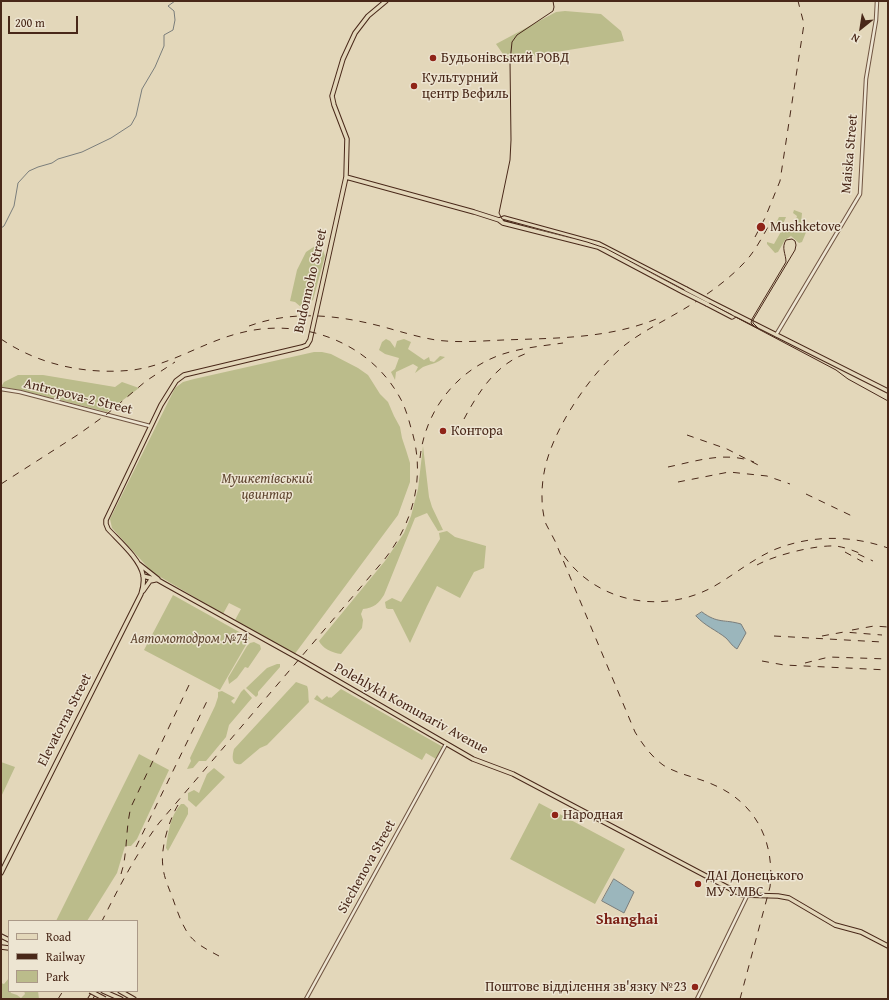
<!DOCTYPE html>
<html>
<head>
<meta charset="utf-8">
<style>
	body { margin:0 }
	#map { position:relative; width:889px; height:1000px; overflow:hidden; background:#e3d7ba; font-family:"Gentium Book Plus",serif }
	canvas { display:block }
	.frame { position:absolute; inset:0; border:2px solid #492819; pointer-events:none }
	.legend { position:absolute; left:8px; top:920px; width:130px; height:72px; box-sizing:border-box; background:#ede5d2; border:1px solid #ab9988; margin:0; padding:5px 7px; list-style:none; font-size:12px; color:#492819 }
	.legend li { display:flex; align-items:center; gap:8px; height:20px }
	.legend b { width:20px; border:1px solid #ab9988 }
	.north { position:absolute; left:841px; top:8px; width:40px; height:40px; -webkit-text-stroke:3px #ede5d2; paint-order:stroke; rotate:210deg; font-size:11px; font-weight:700; line-height:16px; text-align:center; color:#492819 }
	.north::after { content:''; display:block; margin:auto; width:14px; height:18px; background:#492819; clip-path:polygon(50% 0,100% 100%,50% 72%,0 100%) }
	.scale { position:absolute; left:8px; top:16px; width:70px; height:18px; box-sizing:border-box; border:2px solid #492819; border-top:0; padding-left:5px; font-size:12px; line-height:14px; white-space:nowrap; color:#492819; -webkit-text-stroke:3px #ede5d2; paint-order:stroke }
</style>
</head>
<body>
<div id="map">
<canvas width="889" height="1000"></canvas>
<div class="frame"></div>
<ul class="legend">
<li><b style="height:5px;background:#e3d7ba"></b>Road</li>
<li><b style="height:5px;background:#492819"></b>Railway</li>
<li><b style="height:11px;background:#bbbc8b"></b>Park</li>
</ul>
<div class="north">N</div>
<div class="scale">200 m</div>
</div>
<script>
const ctx = document.querySelector('canvas').getContext('2d');
ctx.lineJoin = 'round';
function fillPath(path, color) { ctx.fillStyle = color; ctx.fill(path, 'evenodd'); }
function trace(path, color, width, dash) { ctx.strokeStyle = color; ctx.lineWidth = width; ctx.lineCap = dash ? 'butt' : 'round'; ctx.setLineDash(dash || []); ctx.stroke(path); }
function label(font, color, halo, rows, align = 'center') {
  ctx.font = font + ' "Gentium Book Plus",serif'; ctx.lineWidth = 3; ctx.setLineDash([]); ctx.textBaseline = 'middle'; ctx.strokeStyle = halo; ctx.fillStyle = color; for (const [text, x, y, turn = 0] of rows) {
    ctx.save(); ctx.translate(x, y); ctx.rotate((+turn || 0) * Math.PI / 180); ctx.textAlign = isNaN(turn) ? turn : align; if (halo) ctx.strokeText(text, 0, 0); ctx.fillText(text, 0, 0); ctx.restore();
  }
}
const green = new Path2D(`
	M565,11L601,14L621,31L624,41L507,60L496,44L556,12Z
	M794,210L802,213L801,224L804,226L809,225L802,242L799,243L791,236L785,240L778,252L775,253L767,244V242L774,244L783,228L776,223L779,217H786L783,224L785,226L788,225L794,226L797,216L793,213Z
	M315,246L323,250L325,256L313,300L301,307L295,302L290,301L297,270L306,252Z
	M386,339L390,341L395,348L397,341L404,339L411,342L408,349L424,360L429,357L430,361L434,362L440,356L445,357C436,364 433,363 423,367C420,369 418,371 415,373L418,367L413,364L396,372L395,380L391,372L395,369L399,358L385,354L379,350L382,342Z
	M314,352H322L331,354L358,368L368,375L380,394L388,402L394,416L400,427L402,438L406,450L410,463V482L398,515L294,655L235,620L241,609L229,603L223,614L152,572L112,528L110,519L175,388L183,382L194,379Z
	M18,375H43L115,387L122,382L139,388L107,412L20,390L1,387L4,382Z
	M423,446L429,497L432,507L443,530L438,531L427,513L415,518L384,595C379,603 374,608 363,609L361,614L363,620L362,628L341,654C332,653 322,648 319,641L385,561L404,533L411,516L418,489Z
	M447,531L455,537L486,546L484,568L474,572L460,598L437,586L427,606L410,643L393,609H388L386,608L385,602L392,598L401,602L440,539L439,533Z
	M173,595L250,638L220,690L144,650Z
	M254,642L260,645L261,649L248,668L245,667L237,678L229,684L228,678L247,646L250,643Z
	M277,664H280V667L258,692V695L256,697L246,688L267,668Z
	M296,682L307,686C309,690 308,697 309,702L267,745L260,748L241,764C231,766 232,756 234,749Z
	M244,689L252,698L229,725L226,737L206,761H199L193,768L187,769L191,761L190,758L215,706L218,697V692L222,691L235,698L231,701L234,704L241,692Z
	M341,689L443,747L436,759L426,753L422,760L314,699L317,695L322,700L327,696L329,698L330,697L331,698Z
	M139,754L169,770L137,839L131,846H125L117,873L87,921H56Z
	M1,762L15,767L1,797Z
	M214,768L225,777L196,807L188,800V793L194,790L199,793L207,774Z
	M539,803L625,849L595,904L510,859Z
	M181,804H184L188,808V814L168,851L166,848C168,833 170,816 181,804Z
	M9,978V989L11,993L17,995L21,998L25,994L24,991H38L39,999H2L1,996V983L4,984Z`);
const water = new Path2D(`
	M702,612C718,624 724,619 741,624L746,633L737,649C732,646 730,642 726,638C716,630 705,626 696,616Z
	M614,879L634,892L624,913L602,901Z`);
const stream = new Path2D(`
	M1,228L4,226L14,206L18,183L29,171L38,167L52,163L58,159L82,152L111,138L131,125L136,116L142,89L155,67L164,46V35L173,30L175,20L174,11L168,6L175,1`);
const minor = new Path2D(`
	M776,335L860,194L866,79L876,20L877,1
	M1,389L20,392L150,426
	M306,999L446,744
	M697,999L747,896`);
const major = new Path2D(`
	M346,177L474,212L499,220L503,223L598,247L683,292
	M499,220L504,218L599,244L686,289
	M709,301L888,391
	M707,304L732,317L735,315
	M139,564L158,579
	M143,576L158,580L165,584L300,659L473,759L513,774L742,895L778,896L789,898L835,925L861,932L888,946
	M143,591L150,581L155,580
	M1,873L141,594C143,588 144,581 143,575C140,559 119,541 108,529L106,524V520L161,405L176,381L184,375L302,347L307,345L310,340L346,177L347,139L334,105L332,96L343,59L355,33L368,16L386,1
	M1,936L9,940
	M1,947L9,948
	M103,991L121,999
	M120,991L134,999
	M90,999L95,991`);
const tram = new Path2D(`
	M553,1L554,7L553,11L517,35L512,42L510,62L511,140L510,160L499,213L502,219L587,242L605,248L836,370L848,379L888,401
	M755,327L751,323L752,319L786,262C786,254 781,248 786,240L792,239L795,241L796,245L795,250L753,320V323L758,328`);
const rail = new Path2D(`
	M755,237L765,218L780,181L804,24L798,1
	M249,326C293,310 337,315 380,326C399,331 417,337 436,340C458,343 481,341 503,340C556,338 611,339 661,317
	M1,339C39,365 87,375 133,370C171,365 203,342 240,333C300,317 368,341 399,396C405,406 408,417 411,428C426,475 414,522 384,560L159,823C136,854 119,887 102,921
	M464,419C479,391 498,361 531,352
	M687,435L727,449L764,468
	M420,458C425,411 456,371 500,355C520,348 542,346 563,343
	M668,467C697,461 725,451 754,462
	M678,482L729,472L767,476L790,484
	M1,484L79,434L107,414L146,381L175,362
	M806,494L852,516
	M845,552L863,562
	M858,554L873,561
	M564,556C598,603 661,614 711,588C733,576 752,559 776,549C812,535 851,535 888,548
	M757,565C775,555 815,545 835,546C845,547 854,551 862,554
	M852,630L874,626L888,627
	M774,636L882,642
	M822,636L844,632L882,635
	M762,661L784,665L888,670
	M805,663L829,657L888,659
	M178,805C169,820 160,849 163,867C164,879 170,890 174,902C178,913 182,925 189,935C197,945 208,950 219,956
	M136,847L209,697
	M121,874C128,853 125,830 131,807L189,685
	M58,999L63,991
	M740,999L770,887C775,842 756,803 714,785C697,777 679,775 663,765C651,756 643,745 635,732L555,541C552,535 549,530 546,524C541,510 541,489 544,473C551,431 591,372 625,345C643,331 664,321 684,309C707,295 733,277 750,256C757,247 763,236 769,225`);
const majorBridge = new Path2D(`
	M686,289L709,301
	M683,292L707,304
	M90,991L105,999`);
const markers = [
	[433,58,4,"#8f2418"],
	[414,86,4,"#8f2418"],
	[761,227,5,"#8f2418"],
	[443,431,4,"#8f2418"],
	[555,815,4,"#8f2418"],
	[698,884,4,"#8f2418"],
	[695,987,4,"#8f2418"]
];
const poiNames = [
	["Будьонівський РОВД",441,58],
	["Культурний",422,78],
	["центр Вефиль",422,94],
	["Mushketove",770,227],
	["Контора",451,431],
	["Народная",563,815],
	["ДАІ Донецького",706,876],
	["МУ УМВС",706,892],
	["Поштове відділення зв'язку №23",687,987,"right"]
];
const streetNames = [
	["Maiska Street",850,154,-85],
	["Budonnoho Street",311,281,-77],
	["Antropova-2 Street",78,397,14],
	["Polehlykh Komunariv Avenue",411,709,29],
	["Elevatorna Street",65,720,-63],
	["Siechenova Street",367,867,-61]
];
const parkNames = [
	["Мушкетівський",267,479],
	["цвинтар",267,495],
	["Автомотодром №74",189,639]
];
const neighbourhoodNames = [
	["Shanghai",627,920]
];
fillPath(green, '#bbbc8b');
fillPath(water, '#9bb6bc');
trace(water, '#7a7d7b', 1);
trace(stream, '#7a7d7b', 1);
trace(minor, '#705441', 4.5);
trace(major, '#492819', 5.5);
trace(minor, '#ede5d2', 2.5);
trace(major, '#e3d7ba', 3.5);
trace(tram, '#492819', 1);
trace(rail, '#492819', 1, [7, 7]);
trace(majorBridge, '#492819', 5.5, []);
trace(majorBridge, '#e3d7ba', 3.5);
for (const [x, y, r, color] of markers) { const dot = new Path2D(); dot.arc(x, y, r, 0, 2 * Math.PI); ctx.fillStyle = color; ctx.fill(dot); trace(dot, '#ede5d2', 1.5); }
label('14px', '#492819', '#ede5d2', poiNames, 'left');
label('14px', '#492819', '#ede5d2', streetNames);
label('italic 14px', '#604630', '#ede5d2', parkNames);
label('bold 15px', '#7a1f14', '#ede5d2', neighbourhoodNames);
</script>
</body>
</html>
